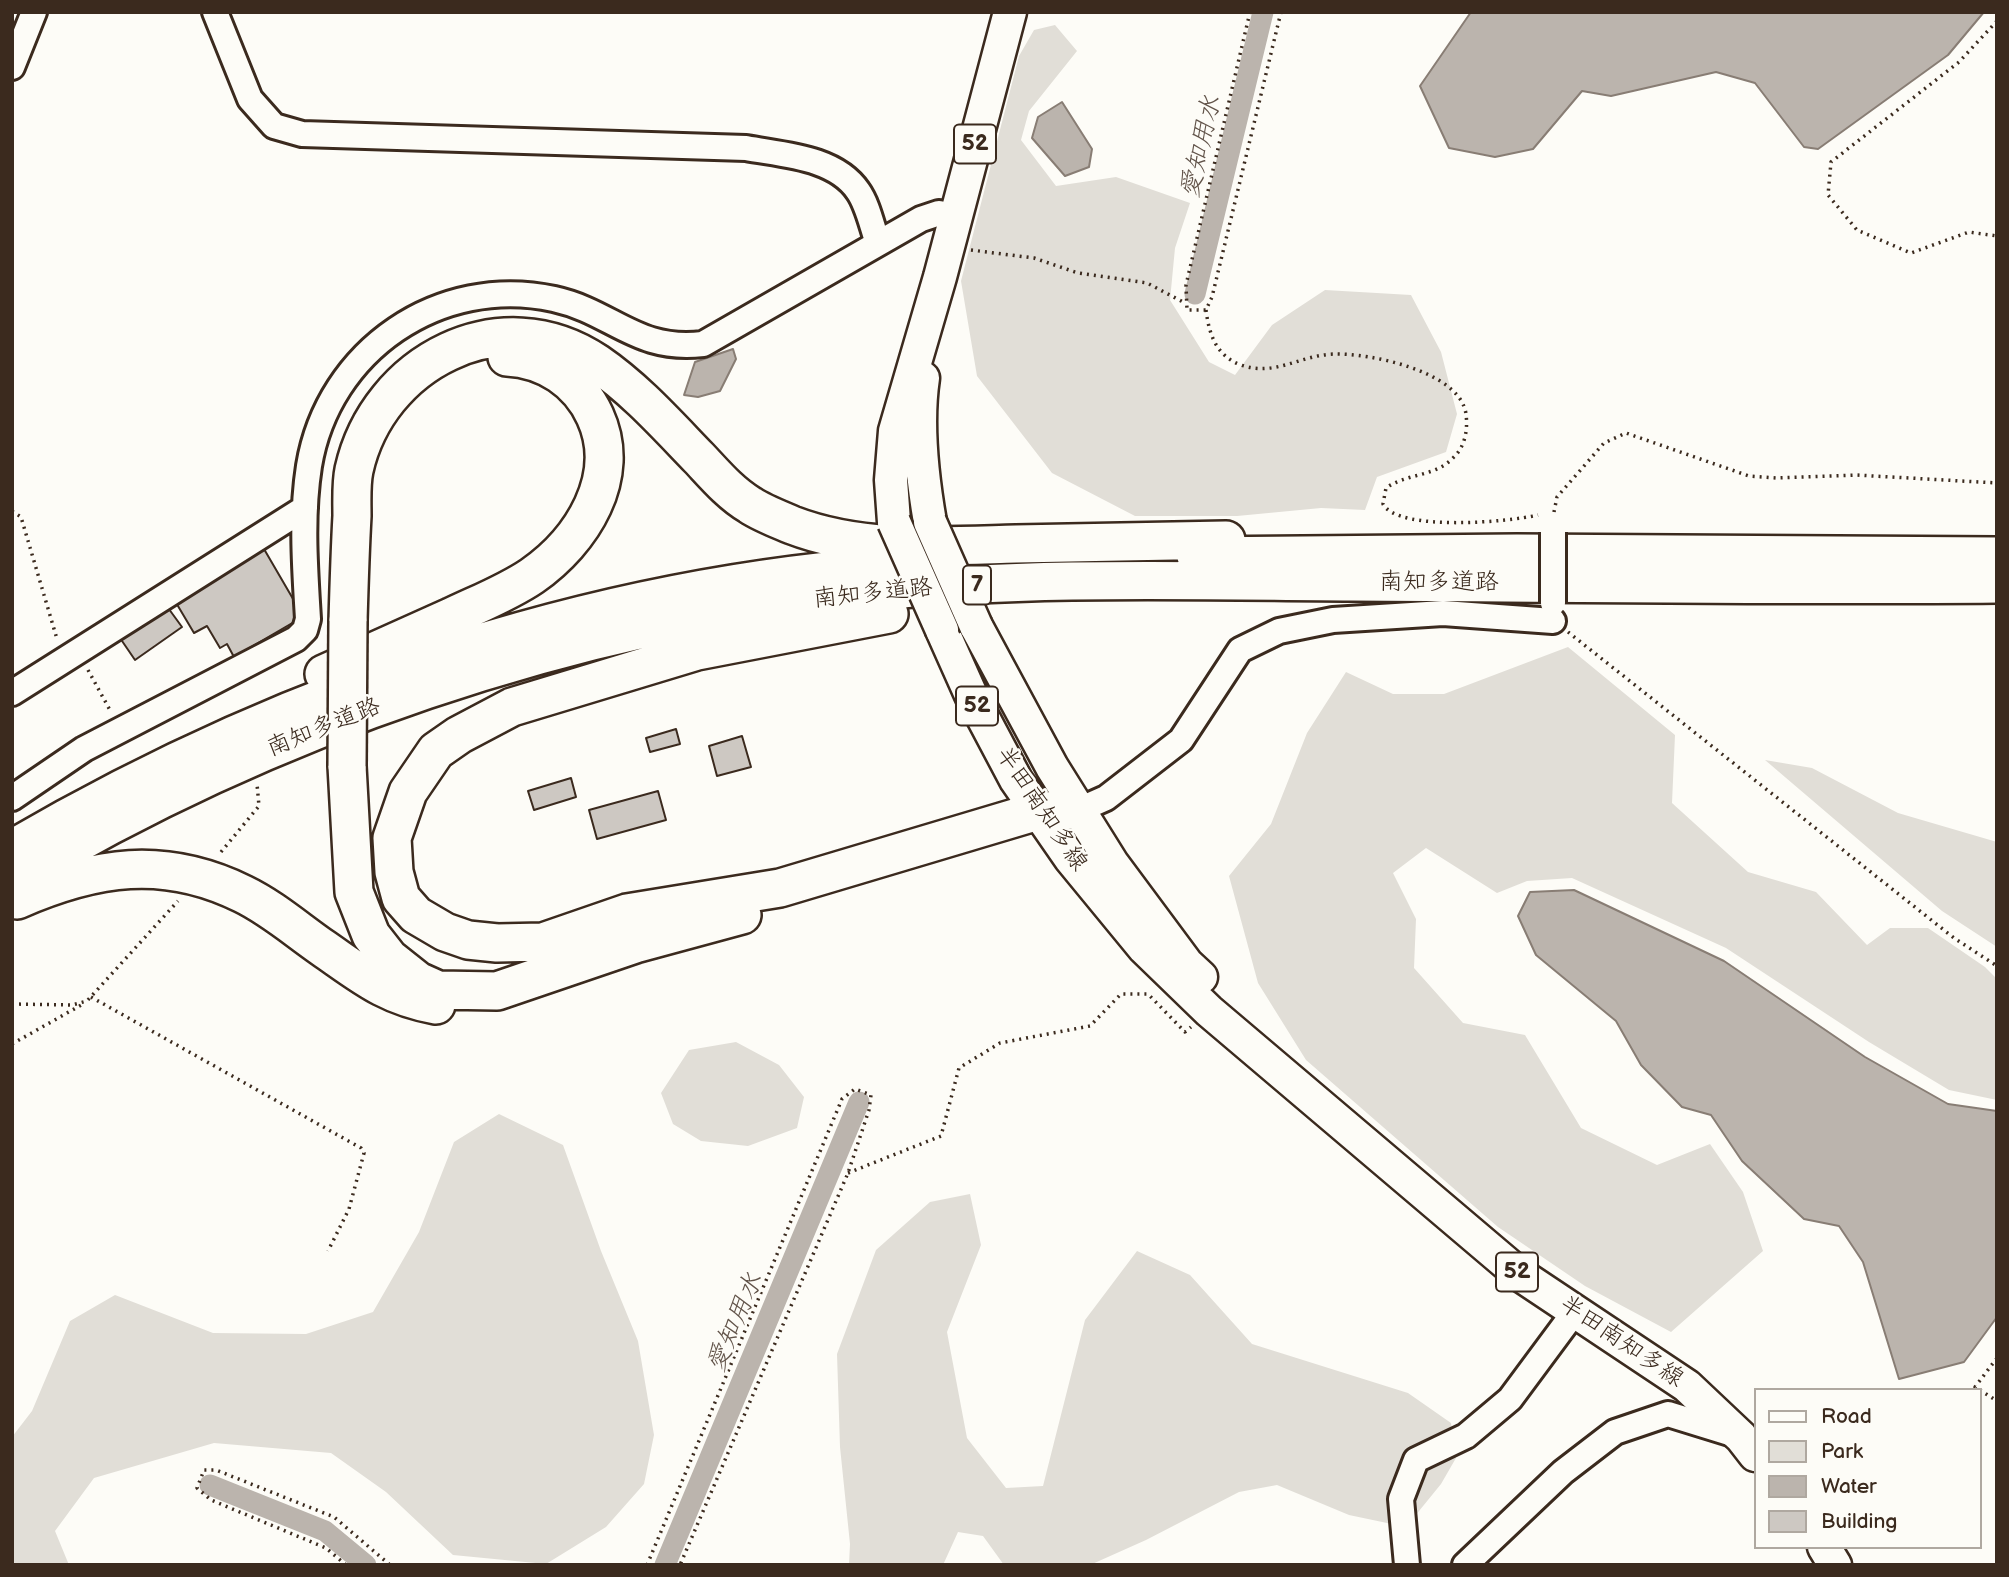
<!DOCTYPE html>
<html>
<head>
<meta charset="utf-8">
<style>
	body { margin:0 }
	#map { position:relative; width:2009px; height:1577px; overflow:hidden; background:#fdfcf7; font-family:"Balsamiq Sans",sans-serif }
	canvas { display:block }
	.frame { position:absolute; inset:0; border:14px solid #3b2a1e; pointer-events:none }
	.legend { position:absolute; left:1754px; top:1388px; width:228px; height:161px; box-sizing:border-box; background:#fdfcf7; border:2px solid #afa8a0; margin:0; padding:9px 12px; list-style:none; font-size:21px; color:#3b2a1e }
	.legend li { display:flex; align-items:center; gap:14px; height:35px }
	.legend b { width:35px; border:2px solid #afa8a0 }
</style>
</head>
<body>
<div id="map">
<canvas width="2009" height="1577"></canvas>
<div class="frame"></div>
<ul class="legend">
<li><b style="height:9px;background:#fdfcf7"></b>Road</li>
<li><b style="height:19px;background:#e1ded7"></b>Park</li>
<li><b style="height:19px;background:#bbb4ad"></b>Water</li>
<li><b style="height:19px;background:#cdc8c2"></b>Building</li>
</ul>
</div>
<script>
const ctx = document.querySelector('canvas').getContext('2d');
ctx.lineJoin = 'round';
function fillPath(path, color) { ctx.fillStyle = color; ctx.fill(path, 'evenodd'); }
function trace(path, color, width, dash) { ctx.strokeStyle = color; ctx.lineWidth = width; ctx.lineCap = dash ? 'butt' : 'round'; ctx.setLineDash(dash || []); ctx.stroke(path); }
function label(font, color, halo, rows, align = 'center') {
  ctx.font = font + ' "Balsamiq Sans","Klee One",sans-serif'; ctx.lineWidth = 5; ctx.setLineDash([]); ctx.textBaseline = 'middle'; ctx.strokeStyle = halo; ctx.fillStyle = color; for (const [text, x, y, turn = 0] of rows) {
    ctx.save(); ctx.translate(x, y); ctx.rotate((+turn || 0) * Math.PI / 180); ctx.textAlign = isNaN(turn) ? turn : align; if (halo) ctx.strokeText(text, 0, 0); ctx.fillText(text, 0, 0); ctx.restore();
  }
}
const green = new Path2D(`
	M1055,25L1077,51L1029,111L1021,140L1056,186L1116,177L1190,203L1175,248L1170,300L1209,362L1235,375L1272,325L1325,290L1411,295L1441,352L1457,414L1446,452L1377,477L1365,510L1321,508L1237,516H1135L1052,473L977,376L961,281L1019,56L1034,30Z
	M1568,647L1675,735L1672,803L1748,872L1816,892L1867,945L1890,928H1928L1985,967L1997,979V1100L1949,1090L1869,1042L1726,948L1572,878L1527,881L1497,893L1426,848L1393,873L1416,919L1414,968L1463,1023L1525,1035L1581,1128L1657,1165L1710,1144L1743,1192L1763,1251L1671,1332L1585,1286L1498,1227L1306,1060L1258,983L1229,876L1271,824L1307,733L1346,672L1393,694H1444Z
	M1765,760L1812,768L1898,813L1997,842V947L1942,911Z
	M736,1042L779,1065L804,1097L797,1128L748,1146L701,1141L673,1124L661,1093L689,1050Z
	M499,1114L563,1145L601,1251L638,1341L654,1435L644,1484L606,1527L546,1564L453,1555L386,1492L331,1453L214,1443L94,1478L55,1531L69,1565H12V1437L32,1411L70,1321L115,1295L213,1333L306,1334L373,1312L419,1232L454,1142Z
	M970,1194L981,1245L947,1332L967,1438L1006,1488L1043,1486L1085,1320L1137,1251L1190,1275L1252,1344L1408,1393L1451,1423L1456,1458L1441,1484L1406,1527L1349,1515L1277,1485L1239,1492L1146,1540L1090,1565H1004L983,1536L958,1532L943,1565H849L850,1544L840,1447L837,1354L876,1250L930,1202Z`);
const water = new Path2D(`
	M1471,12H1984L1948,55L1818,149L1804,147L1755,83L1716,72L1611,96L1582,91L1533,149L1495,157L1449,148L1420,86Z
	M1062,102L1092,149L1089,167L1065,176L1032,138L1038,117Z
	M733,349L736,359L720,391L698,397L684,395L695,362Z
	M1574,890L1724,961L1865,1057L1948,1104L1997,1111V1317L1964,1362L1899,1379L1863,1262L1839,1226L1804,1219L1742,1161L1711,1115L1682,1107L1641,1065L1616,1021L1536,955L1518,916L1530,892Z`);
const canal = new Path2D(`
	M1195,294L1263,12
	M210,1485L325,1531L366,1565
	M665,1565L859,1102`);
const building = new Path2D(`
	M264,549L296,604L294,622L234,657L227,644L220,648L207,626L194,633L175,601Z
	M166,605L182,627L135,660L120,638Z
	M676,729L680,744L650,752L646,738Z
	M742,736L751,767L717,776L709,746Z
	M571,778L576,797L534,810L528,791Z
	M658,791L666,820L597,839L589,810Z`);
const path = new Path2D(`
	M1250,12L1186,285L1187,310H1206L1212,297L1281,12
	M1997,21L1959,62L1831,162L1828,195L1857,230L1911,253L1969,232L1997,236
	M971,250L1034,258L1078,273L1147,283L1185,303
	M1206,310C1209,334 1216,356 1241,365C1275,377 1300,355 1334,354C1369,353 1460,371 1466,414C1468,430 1465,447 1453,458C1435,477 1407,473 1386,488L1383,504C1398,532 1509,522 1538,515
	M12,511L21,517L57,639
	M1554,512L1557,497L1604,443L1626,433L1749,476L1776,478L1856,475L1997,483
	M1568,632L1954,938L1997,966
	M88,670L111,712
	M221,852L259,806L257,784
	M91,997L361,1148L364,1153L349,1209L328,1251
	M12,1004L72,1005L87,1001L178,901
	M12,1044L83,1004
	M848,1173L941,1136L959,1068L1000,1043L1090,1026L1121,994H1148L1185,1032L1191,1027
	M1997,1358L1975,1387L1997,1401
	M346,1565L326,1548L211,1500L197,1488L204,1470H216L334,1517L390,1565
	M647,1565L842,1099L855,1089L871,1095L869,1110L848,1173L680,1565`);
const minor = new Path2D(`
	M215,12L250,99L274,126L302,134L746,148C783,155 835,157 858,191C868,205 872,227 878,243
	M12,67L34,12
	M12,693L305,508
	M12,798L84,749L296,639L305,630L308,619C305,569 301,517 309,466C328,350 440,274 554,299C613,312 636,352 703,344L921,219L939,213L955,216
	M1079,810L1106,798L1181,740L1240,650L1279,631L1333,620L1443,613L1553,621
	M1407,1565L1401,1499L1416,1460L1466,1436L1510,1399L1576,1310
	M1465,1565L1563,1472L1615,1432L1668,1414L1736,1435`);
const major = new Path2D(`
	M923,378C916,425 922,476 930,522
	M894,522L891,480L895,431L940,277L1010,12
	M976,626L1052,767L1112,863L1187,964L1201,977
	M942,630L971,695L1016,780L1070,858L1144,948L1209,1011L1519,1274L1687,1386L1741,1437L1755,1455
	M1824,1547L1835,1565`);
const highway = new Path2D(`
	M1196,556L1517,553L1997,556
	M889,614L697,651L512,707L459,735L436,751L408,792L392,838L394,872L401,898L416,915L445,932L468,940L497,943L543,942L627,913L780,888L1038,811L1079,810
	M348,621C349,586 350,551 352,516C352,501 351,484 354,470C378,362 501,298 597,363C635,389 667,425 699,458C715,475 730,493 750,505C762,513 778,519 792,525C862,552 942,546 1016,544C1086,543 1156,541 1226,540
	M324,674C366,655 408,636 451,617C478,604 507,593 532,576C582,541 623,477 595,416C579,381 546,359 507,357
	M347,766L354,892L371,935L389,958L418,981L438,990L497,991L635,944L742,915
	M12,849C294,684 617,576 945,562
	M12,881C268,727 573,622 870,592C1030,576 1191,581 1351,582C1566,583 1782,586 1997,584
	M17,900C95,866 164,855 243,894C272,908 297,930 323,948C362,975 386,996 436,1005`);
const minorBridge = new Path2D(`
	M1553,603V532`);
const majorBridge = new Path2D(`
	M894,522L942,630
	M930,522L976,626`);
const highwayBridge = new Path2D(`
	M347,766L348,621`);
const shields = [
	[975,144,42],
	[977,585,28],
	[977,706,42],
	[1517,1272,42]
];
const shieldNames = [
	["52",975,144],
	["7",977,585],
	["52",977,706],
	["52",1517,1272]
];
const streetNames = [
	["南知多道路",1439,583],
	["南知多道路",873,594,-6],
	["南知多道路",324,728,-22],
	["半田南知多線",1041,809,56],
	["半田南知多線",1621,1342,34]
];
const waterNames = [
	["愛知用水",1202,147,-77],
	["愛知用水",736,1323,-67]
];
fillPath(green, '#e1ded7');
fillPath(water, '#bbb4ad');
trace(water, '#887d74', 2);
trace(canal, '#bbb4ad', 21);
fillPath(building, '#cdc8c2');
trace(building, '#3b2a1e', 2);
trace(minor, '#3b2a1e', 30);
trace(major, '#3b2a1e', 37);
trace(highway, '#3b2a1e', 42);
trace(path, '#3b2a1e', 3.5, [2, 5]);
trace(minor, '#fdfcf7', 24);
trace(major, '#fdfcf7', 32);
trace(highway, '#fdfcf7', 37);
trace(minorBridge, '#3b2a1e', 30, []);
trace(majorBridge, '#3b2a1e', 37, []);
trace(highwayBridge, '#3b2a1e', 42, []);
trace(minorBridge, '#fdfcf7', 24);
trace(majorBridge, '#fdfcf7', 32);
trace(highwayBridge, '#fdfcf7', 37);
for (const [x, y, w] of shields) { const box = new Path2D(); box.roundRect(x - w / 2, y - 19.5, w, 39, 5); ctx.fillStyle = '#fdfcf7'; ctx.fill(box); trace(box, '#3b2a1e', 2); }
label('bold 23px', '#3b2a1e', null, shieldNames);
label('24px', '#3b2a1e', '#fdfcf7', streetNames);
label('italic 26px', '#615349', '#fdfcf7', waterNames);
</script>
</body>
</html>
